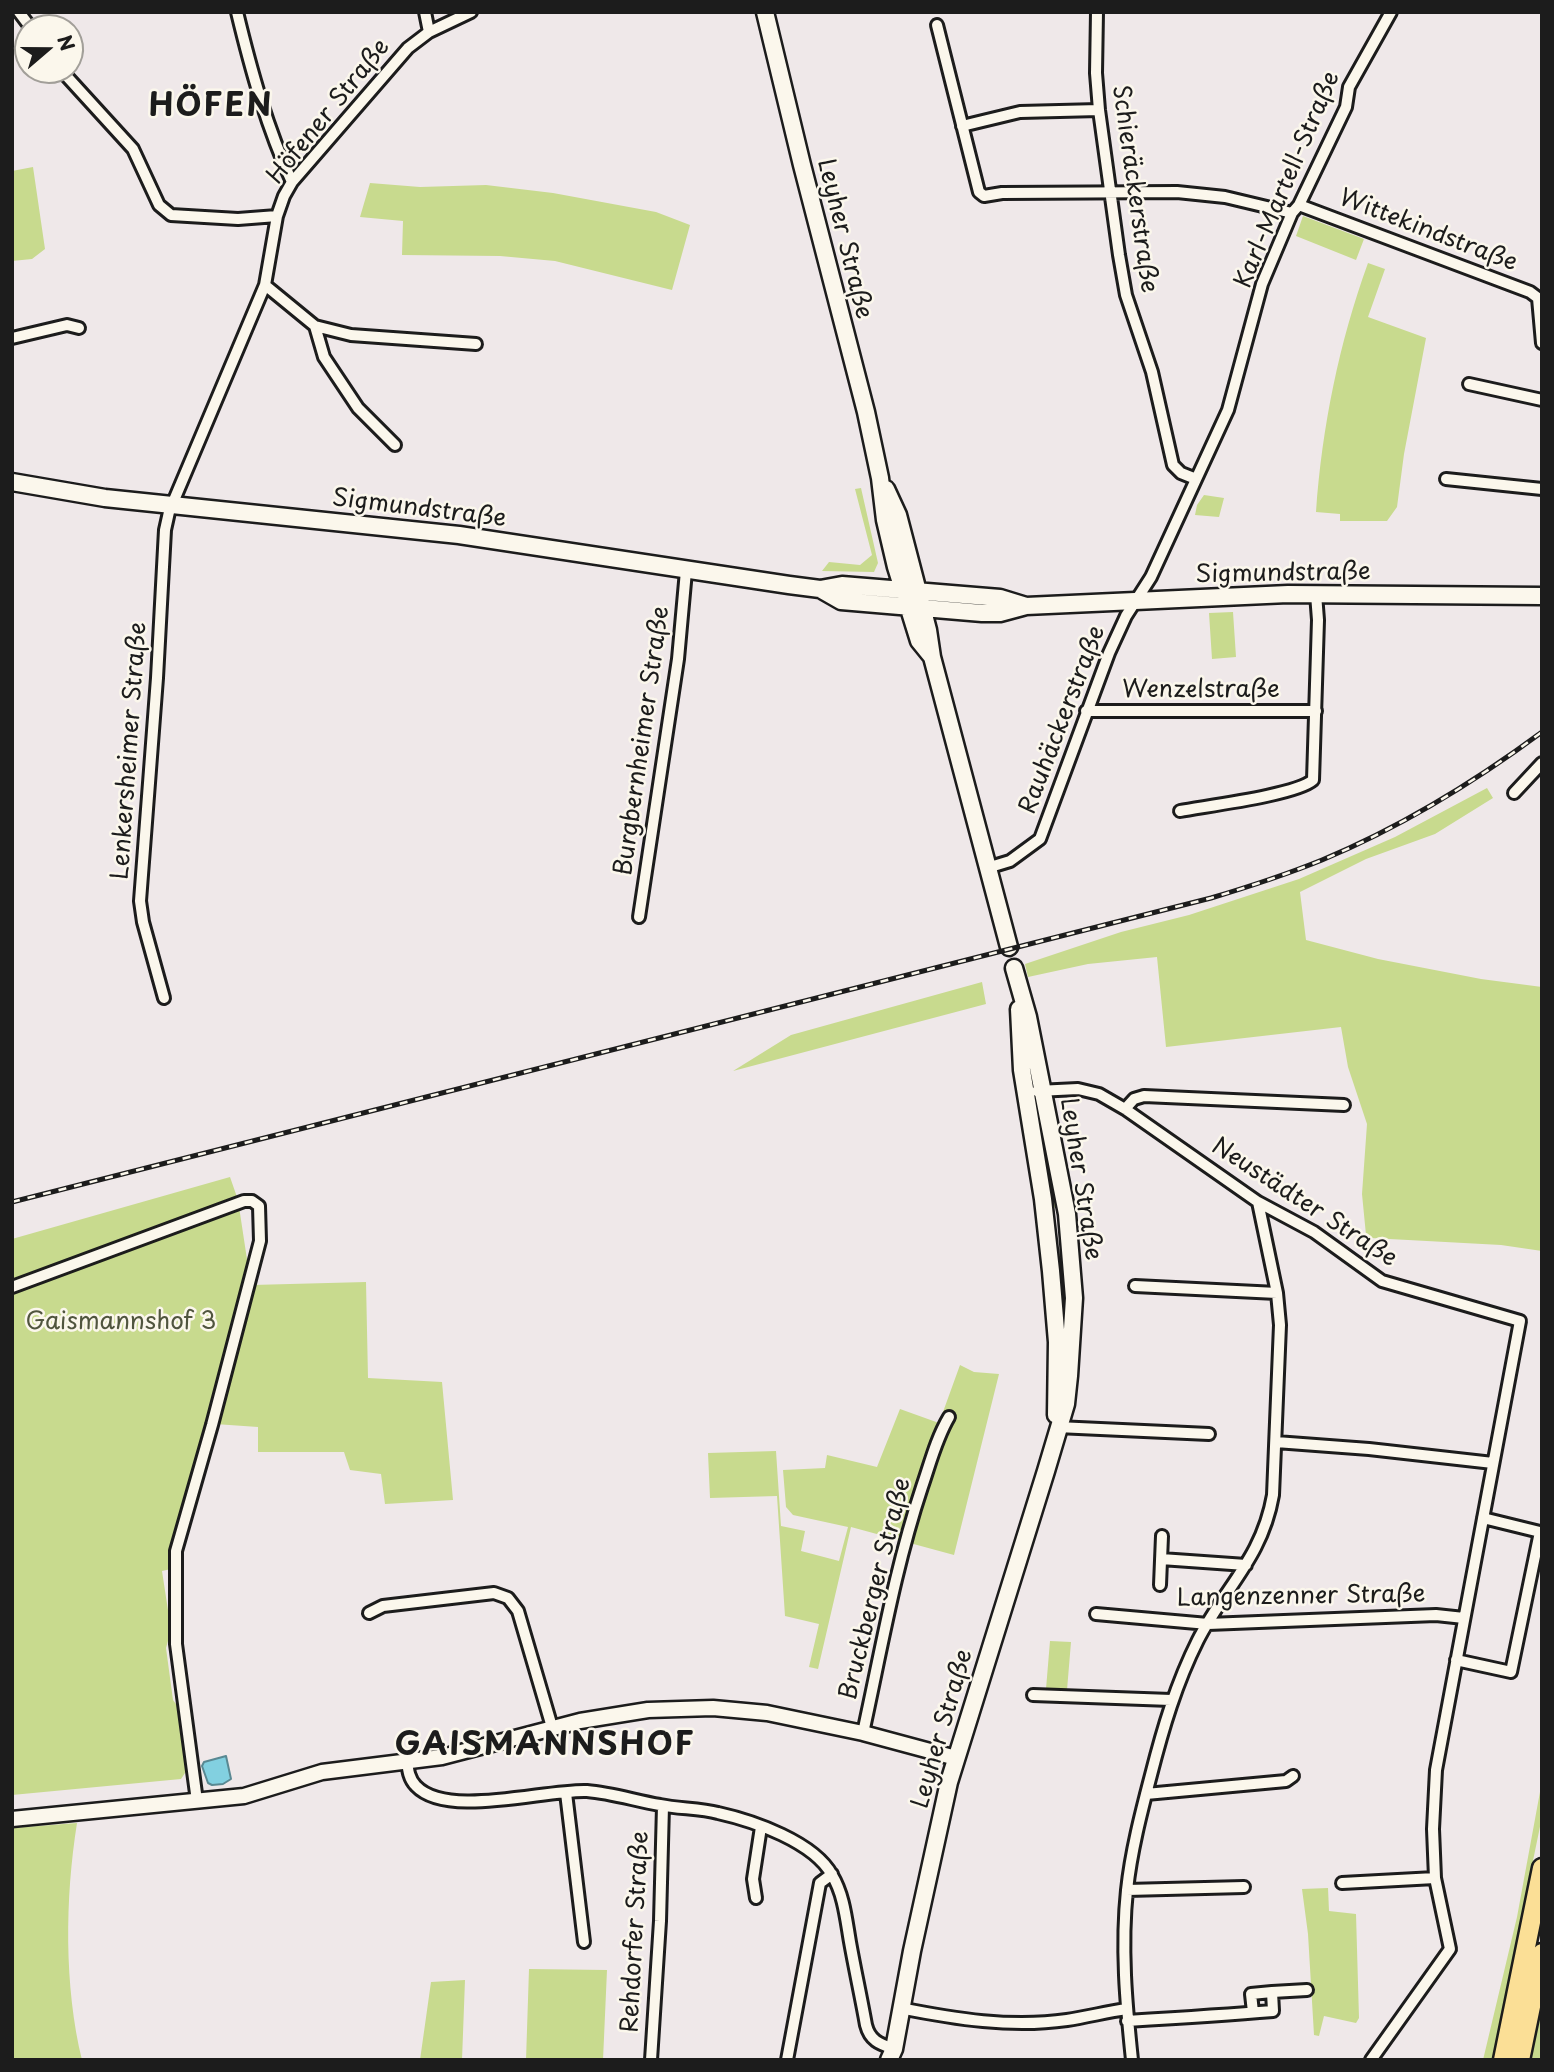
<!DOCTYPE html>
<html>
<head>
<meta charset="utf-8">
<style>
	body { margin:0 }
	#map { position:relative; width:1554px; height:2072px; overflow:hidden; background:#efe8e9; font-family:"Playpen Sans",sans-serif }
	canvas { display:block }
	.frame { position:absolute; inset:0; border:14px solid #1c1c1c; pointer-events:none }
	.north { position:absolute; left:14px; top:14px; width:70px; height:70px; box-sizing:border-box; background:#fbf7ec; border:2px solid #a29f99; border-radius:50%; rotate:70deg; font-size:19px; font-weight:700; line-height:28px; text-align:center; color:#1c1c1c }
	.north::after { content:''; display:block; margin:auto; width:24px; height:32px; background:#1c1c1c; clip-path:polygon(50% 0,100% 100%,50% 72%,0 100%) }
</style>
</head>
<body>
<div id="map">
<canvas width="1554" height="2072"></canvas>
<div class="frame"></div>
<div class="north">N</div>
</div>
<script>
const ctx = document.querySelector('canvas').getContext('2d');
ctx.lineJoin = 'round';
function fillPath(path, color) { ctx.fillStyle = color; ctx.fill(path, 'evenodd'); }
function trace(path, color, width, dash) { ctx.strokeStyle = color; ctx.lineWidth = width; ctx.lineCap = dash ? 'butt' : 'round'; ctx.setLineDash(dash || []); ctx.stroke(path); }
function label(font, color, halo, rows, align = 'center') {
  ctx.font = font + ' "Playpen Sans",sans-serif'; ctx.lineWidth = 5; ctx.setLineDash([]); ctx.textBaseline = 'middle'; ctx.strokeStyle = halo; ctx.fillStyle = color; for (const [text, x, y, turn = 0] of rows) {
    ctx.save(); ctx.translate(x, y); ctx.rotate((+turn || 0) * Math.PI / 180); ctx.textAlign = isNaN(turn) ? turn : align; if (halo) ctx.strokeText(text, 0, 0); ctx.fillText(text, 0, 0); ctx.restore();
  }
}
const green = new Path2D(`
	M33,167L45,249L32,259L12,261V171Z
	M370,183L420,187L486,185L553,193L656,212L690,225L672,290L555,261L500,256L402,255L403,221L360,217Z
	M1303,216L1364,239L1356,260L1296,236Z
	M1368,263L1385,269L1368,317L1426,338L1404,454L1397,507L1387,521H1340V514L1316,512C1322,427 1339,343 1368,263Z
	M861,488L878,563L874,572L822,571L829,562L860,565L872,555L855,489Z
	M1204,495L1224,498L1219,517L1195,515L1197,505Z
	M1233,612L1236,657L1212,659L1209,613Z
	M1487,788L1493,798L1435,834L1366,859L1300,892L1306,940L1378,959L1481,979L1542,987V1251L1501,1245L1371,1238L1370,1235H1366L1362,1194L1367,1124L1348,1067L1341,1027L1166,1047L1157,957L1088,964L1028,977L1025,964L1121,932L1189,915L1299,879L1395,837Z
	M982,982L986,1004L733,1071L791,1035Z
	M1038,1104L1058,1205L1054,1208H1050L1034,1114Z
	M230,1177L238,1200L248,1266L223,1367L175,1535L171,1569L162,1571L171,1630L166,1648L173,1700L179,1708L189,1767L181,1779L12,1795V1239Z
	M1061,1254L1063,1264L1064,1342L1054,1255Z
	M366,1282L368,1378L442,1382L453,1500L385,1504L381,1474L350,1470L344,1452H258V1427L215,1424L252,1285Z
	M960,1365L974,1372L999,1374L954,1555L851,1527L818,1669L809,1667L819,1624L785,1616L777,1496L710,1498L708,1453L776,1451L781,1526L805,1531L801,1551L839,1561L848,1527L793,1515L786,1507L783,1470L825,1468L827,1455L877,1467L900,1409L939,1423Z
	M1050,1641L1071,1642L1067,1690L1046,1689Z
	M1542,1781V1817L1529,1880L1530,1899L1495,2060H1483L1517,1917Z
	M77,1823C65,1898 64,1986 82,2060H12V1828Z
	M1328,1888L1329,1911L1356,1914L1359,2018L1356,2023L1324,2016L1319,2036L1314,2035L1308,1934L1302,1889Z
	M529,1969L607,1970L603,2060H526Z
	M465,1980L462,2060H420L431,1982Z
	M1542,1982V2058L1529,2060Z`);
const water = new Path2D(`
	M226,1756L231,1779L223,1784L212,1785L208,1783L202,1766L204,1762Z`);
const minor = new Path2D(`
	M19,12L31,28
	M237,12C251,70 267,128 292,182
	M425,12L429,32
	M1097,12L1096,73L1099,110L1119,255L1126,295L1152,372L1173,465L1181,473L1196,479
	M937,25L979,192L984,196L1002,193L1177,192L1225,197L1292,213
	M61,70L133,149L159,205L171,215L238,219L277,216
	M962,126L1020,112L1099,110
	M1299,205L1530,292L1538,298L1542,343
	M265,285L315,326L351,335L476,344
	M315,326L324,357L358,408L395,445
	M12,338L67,325L79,328
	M1469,384L1542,400
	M1446,479L1542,489
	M1086,711H1316
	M1514,793L1542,763
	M1180,811C1206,806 1296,795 1313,780L1318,620L1316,594
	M987,868L1010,861L1040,839L1109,653L1126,616L1151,577L1228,410L1262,284L1292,213L1299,205L1346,107L1349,87L1391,12
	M639,917L678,659L686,571
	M164,998L143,922L140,901L157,678L165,530L169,512L265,285L277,216L284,196L292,182L408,48L429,32L471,12
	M1037,1091L1078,1089L1099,1094L1125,1109L1258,1202L1314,1232L1382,1281L1520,1321L1436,1770L1433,1829L1435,1878L1450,1949L1371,2060
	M1125,1109L1134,1099L1144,1096L1344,1105
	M1135,1286L1277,1293
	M12,1287L244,1201H252L259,1206L260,1241L212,1425L176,1551V1644L197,1801
	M1057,1427L1209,1434
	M1276,1442L1369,1449L1493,1463
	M1161,1559L1246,1565
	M1160,1585L1162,1536
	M369,1613L383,1606L494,1593L508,1598L518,1611L552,1727
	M1096,1614L1208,1624L1436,1615L1464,1618
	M1456,1660L1511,1672L1540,1532L1483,1518
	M1033,1695L1171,1700
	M863,1733C881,1651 895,1568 922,1487C930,1464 936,1439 949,1417
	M407,1761C408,1770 409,1779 416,1786C447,1819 546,1789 587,1791C612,1793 636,1801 660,1805C679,1809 700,1808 718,1813C754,1821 814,1842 832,1875C844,1895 846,1919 850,1942C855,1970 861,1997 866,2025C870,2041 880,2044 894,2049
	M566,1793L584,1942
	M1146,1794L1286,1781L1293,1776
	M1342,1883L1435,1878
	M1127,1890L1244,1887
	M756,1898L753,1879L761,1827
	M1272,1992L1307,1990
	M900,2008C955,2019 1011,2028 1067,2020C1087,2017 1106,2012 1126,2009
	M1127,2021C1176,2018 1224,2015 1273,2011L1272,1992L1251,1994L1253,2012
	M651,2060L660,1921L663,1806
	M787,2060L820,1883L832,1874
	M1132,2060C1126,2003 1121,1947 1127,1890C1131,1852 1141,1813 1151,1775C1163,1728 1176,1684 1198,1640C1225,1587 1262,1558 1273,1495L1280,1325L1277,1293L1258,1202`);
const tertiary = new Path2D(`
	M12,1819L244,1796L322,1772L442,1757L580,1721L648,1710L713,1708L767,1713L863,1733L956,1758`);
const secondary = new Path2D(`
	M765,12L802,165L866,412L880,478L885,520L896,567L919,641L932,657
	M12,482L105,498L459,535L789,585L820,589L842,585L1000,598L1026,606
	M886,489L898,515L928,630L932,657L1009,947
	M820,589L841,601L982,613H1000L1026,606L1288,594L1542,596
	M1019,1009L1022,1070L1043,1199L1051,1271L1057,1342L1056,1415
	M889,2060L894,2049L912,1951L949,1782L1046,1471L1066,1404L1069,1376L1074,1298L1067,1214L1028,1017L1014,968`);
const trunk = new Path2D(`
	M1503,2060L1542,1868
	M1520,2060L1542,1953`);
const rail = new Path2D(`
	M12,1202L1211,898C1248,887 1285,875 1322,860C1401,827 1473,783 1542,732`);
const streetNames = [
	["Höfener Straße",329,112,-51],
	["Karl-Martell-Straße",1288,180,-67],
	["Schieräckerstraße",1134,189,82],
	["Wittekindstraße",1428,231,21],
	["Leyher Straße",844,239,76],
	["Sigmundstraße",419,509,7],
	["Sigmundstraße",1283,574,-1],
	["Wenzelstraße",1201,690],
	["Rauhäckerstraße",1063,720,-69],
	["Burgbernheimer Straße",643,741,-82],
	["Lenkersheimer Straße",130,751,-86],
	["Leyher Straße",1080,1179,81],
	["Neustädter Straße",1304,1203,33],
	["Bruckberger Straße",876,1589,-76],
	["Langenzenner Straße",1301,1597,-1],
	["Leyher Straße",943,1729,-74],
	["Rehdorfer Straße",636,1932,-87]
];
const parkNames = [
	["Gaismannshof 3",121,1322]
];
const districtNames = [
	["HÖFEN",211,107],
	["GAISMANNSHOF",545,1746]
];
fillPath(green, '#c8da8e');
fillPath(water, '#82d0e0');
trace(water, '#598892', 2);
trace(minor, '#1c1c1c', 16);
trace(tertiary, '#1c1c1c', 19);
trace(secondary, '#1c1c1c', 21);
trace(trunk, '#1c1c1c', 23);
trace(minor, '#fbf7ec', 10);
trace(tertiary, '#fbf7ec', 14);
trace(secondary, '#fbf7ec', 16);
trace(trunk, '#fbdf96', 18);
trace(rail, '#1c1c1c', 5);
trace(rail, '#fbf7ec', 2.5, [8]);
label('24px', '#1c1c1c', '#fbf7ec', streetNames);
label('24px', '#50553e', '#fbf7ec', parkNames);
ctx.letterSpacing = '2px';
label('bold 32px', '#1c1c1c', '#fbf7ec', districtNames);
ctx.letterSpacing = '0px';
</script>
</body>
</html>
